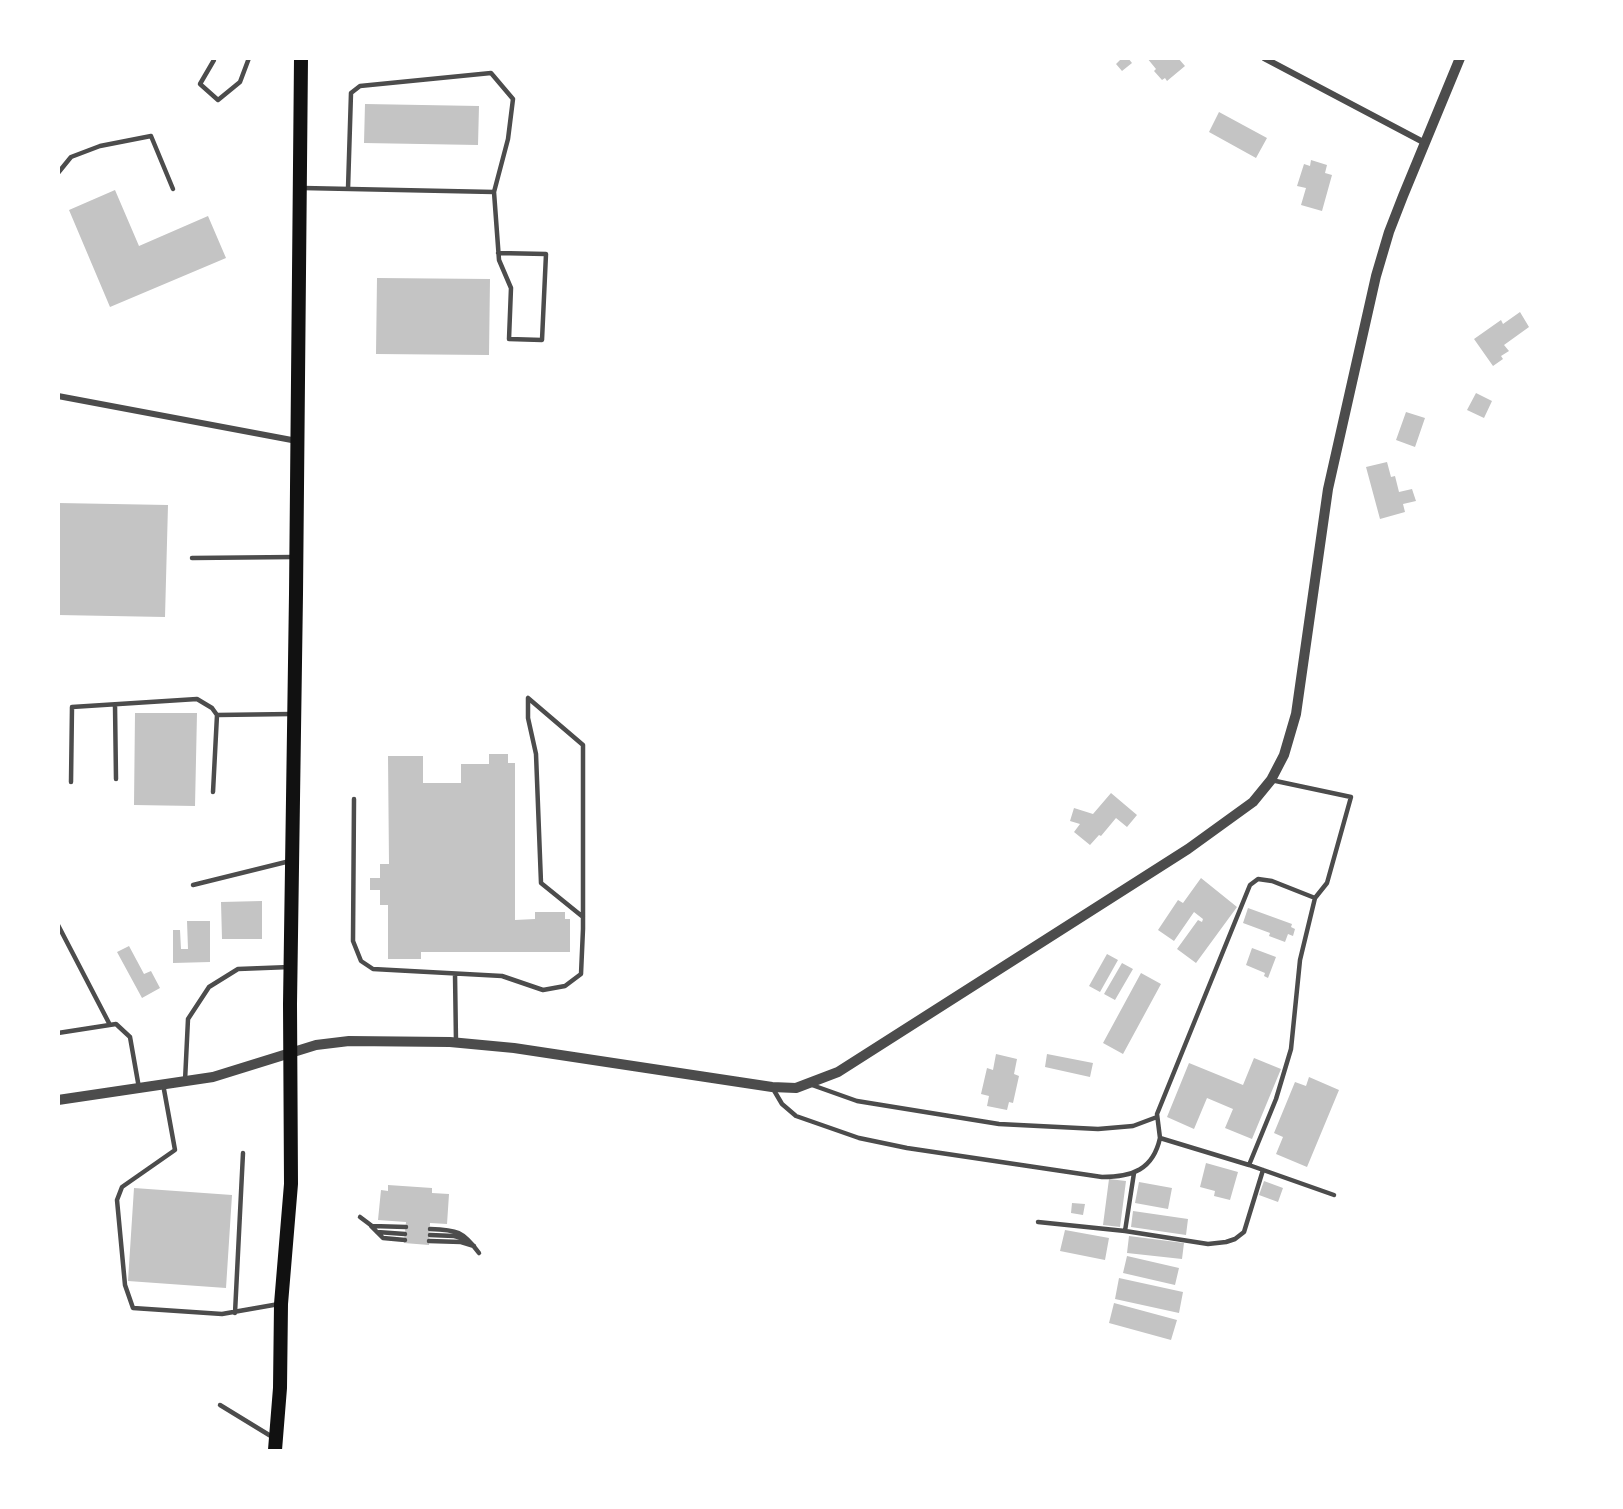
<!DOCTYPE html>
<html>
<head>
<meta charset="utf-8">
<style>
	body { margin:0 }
	#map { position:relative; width:1623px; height:1509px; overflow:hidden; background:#fff; font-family:Arial,sans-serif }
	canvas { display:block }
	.frame { position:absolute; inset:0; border:60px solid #fff; pointer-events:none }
</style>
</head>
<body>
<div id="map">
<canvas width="1623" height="1509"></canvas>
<div class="frame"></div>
</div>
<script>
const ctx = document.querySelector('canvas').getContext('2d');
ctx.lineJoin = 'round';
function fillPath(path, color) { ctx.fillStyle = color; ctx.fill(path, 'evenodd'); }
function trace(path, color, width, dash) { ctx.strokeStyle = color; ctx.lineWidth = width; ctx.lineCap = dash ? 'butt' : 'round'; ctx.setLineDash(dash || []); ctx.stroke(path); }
const building = new Path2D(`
	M1122,58H1128L1132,63L1122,71L1116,64Z
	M1147,58H1178L1185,66L1167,81L1165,78L1162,80L1154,71L1156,69Z
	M365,104L479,106L478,145L364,143Z
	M1219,112L1267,138L1256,158L1209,132Z
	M1311,160L1327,165L1325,173L1332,175L1322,211L1301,205L1306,188L1297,186L1304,164L1310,166Z
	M115,190L139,246L208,216L226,258L110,307L69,210Z
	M377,278L490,279L489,355L376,354Z
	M1520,312L1529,327L1504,345L1509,351L1501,356L1503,359L1493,366L1474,339L1501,320L1503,324Z
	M1476,393L1492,401L1484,418L1467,410Z
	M1406,412L1425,418L1415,447L1396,440Z
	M1387,462L1391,477L1395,476L1399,492L1412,489L1416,501L1403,504L1405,512L1380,519L1366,467Z
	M58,503L168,505L165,617L58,615Z
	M135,713H197L195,806L134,805Z
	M489,754H508V763H515V920L535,919V912H565V919H570V952H421V959H388V905H380V890H370V878H380V864H389L388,756H423V783H461V764H489Z
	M1111,793L1137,815L1127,827L1116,818L1101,836L1099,835L1090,845L1074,832L1080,824L1070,821L1074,808L1093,814Z
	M1201,878L1237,907L1196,963L1177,949L1198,920L1202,922L1203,919L1194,912L1174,941L1158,930L1178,900L1183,903Z
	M262,901V939H222L221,902Z
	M1248,908L1292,924L1291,927L1295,929L1293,936L1288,934L1285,942L1269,936L1270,933L1243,923Z
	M187,921H210V962L173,963V930H180L181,949H188Z
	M129,946L144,974L151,971L160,988L142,998L117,952Z
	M1252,948L1276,957L1268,978L1264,976L1265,973L1246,965Z
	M1107,954L1118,960L1100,992L1089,986Z
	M1122,963L1133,969L1115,1000L1104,994Z
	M1141,973L1161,984L1123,1054L1103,1043Z
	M996,1054L1017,1059L1014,1074L1019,1076L1013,1103L1009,1102L1007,1110L987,1106L989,1096L981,1094L987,1068L993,1070Z
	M1047,1054L1093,1063L1090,1077L1045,1067Z
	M1254,1058L1281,1069L1252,1139L1225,1128L1233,1109L1207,1098L1194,1129L1167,1117L1189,1063L1243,1085Z
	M1309,1077L1339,1090L1307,1167L1276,1154L1283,1137L1274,1133L1295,1082L1306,1086Z
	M1206,1163L1238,1172L1230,1200L1214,1196L1215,1191L1200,1187Z
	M1109,1179L1126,1181L1120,1227L1103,1225Z
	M1264,1181L1283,1188L1278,1202L1259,1195Z
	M1139,1182L1172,1188L1168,1209L1135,1203Z
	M388,1185L432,1188V1193L449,1194L447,1224L430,1223L429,1245L404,1243L406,1222L378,1220L381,1190L388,1191Z
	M134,1188L232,1195L226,1288L128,1281Z
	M1072,1203L1085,1204L1083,1215L1071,1213Z
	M1133,1211L1188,1219L1186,1235L1131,1227Z
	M1065,1230L1109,1238L1105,1260L1060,1251Z
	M1129,1236L1184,1243L1182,1259L1127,1253Z
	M1127,1256L1179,1268L1175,1285L1123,1273Z
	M1119,1278L1183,1292L1179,1313L1115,1299Z
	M1114,1303L1177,1320L1171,1340L1109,1323Z`);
const service = new Path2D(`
	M214,60L200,84L218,100L240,82L249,58
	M58,173L71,157L100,146L151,136L173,189
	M303,188L494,192L499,260L511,288L509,339L542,340L546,254L498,253
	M348,189L351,93L360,86L491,73L513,99L508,139L494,192
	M192,558L294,557
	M115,705L116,779
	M71,782L72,707L197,699L212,708L217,715L292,714
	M213,792L217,715
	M354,799L353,941L361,961L373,969L502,976L543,990L565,986L581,974L583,929V745L528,698V718L536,754L541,883L583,917
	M193,885L290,861
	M58,925L110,1025
	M455,974L456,1042
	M58,1033L116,1024L130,1037L139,1088
	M185,1081L188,1019L209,987L238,969L290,967
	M163,1084L175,1150L122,1187L117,1200L125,1285L133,1308L222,1314L279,1304
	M812,1085L857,1101L999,1124L1098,1129L1133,1126L1157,1117
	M772,1087L782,1104L796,1116L859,1138L907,1148L1102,1177C1132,1177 1153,1170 1160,1138L1249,1165L1334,1195
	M1160,1138L1157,1114L1250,885L1258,879L1272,881L1315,898
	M1249,1165L1276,1099L1291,1049L1300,960L1315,898L1327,883L1351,797L1271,780
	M360,1217L372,1226L406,1227
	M1038,1222L1125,1231L1208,1244L1226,1242L1235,1239L1244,1232L1263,1170
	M371,1226L383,1238L405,1240
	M430,1229C457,1230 463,1231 479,1253
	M1125,1231L1134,1173
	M377,1232L405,1234
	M430,1235L454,1236L466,1239
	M429,1241L461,1242L474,1246
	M235,1313L243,1153
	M220,1405L274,1438`);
const minor = new Path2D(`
	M1264,58L1425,143
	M58,396L297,441`);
const tertiary = new Path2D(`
	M58,1100L213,1077L316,1045L349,1041L450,1042L514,1048L772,1087L796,1088L838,1072L1188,849L1253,802L1271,780L1284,755L1296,714L1328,489L1376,276L1389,232L1403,196L1460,58`);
const primary = new Path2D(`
	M275,1450L280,1388L281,1304L291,1184L290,1004L296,594L301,58`);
fillPath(building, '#c4c4c4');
trace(service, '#4c4c4c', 4.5);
trace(minor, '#4c4c4c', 6);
trace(tertiary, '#4c4c4c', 10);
trace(primary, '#111', 14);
</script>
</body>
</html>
